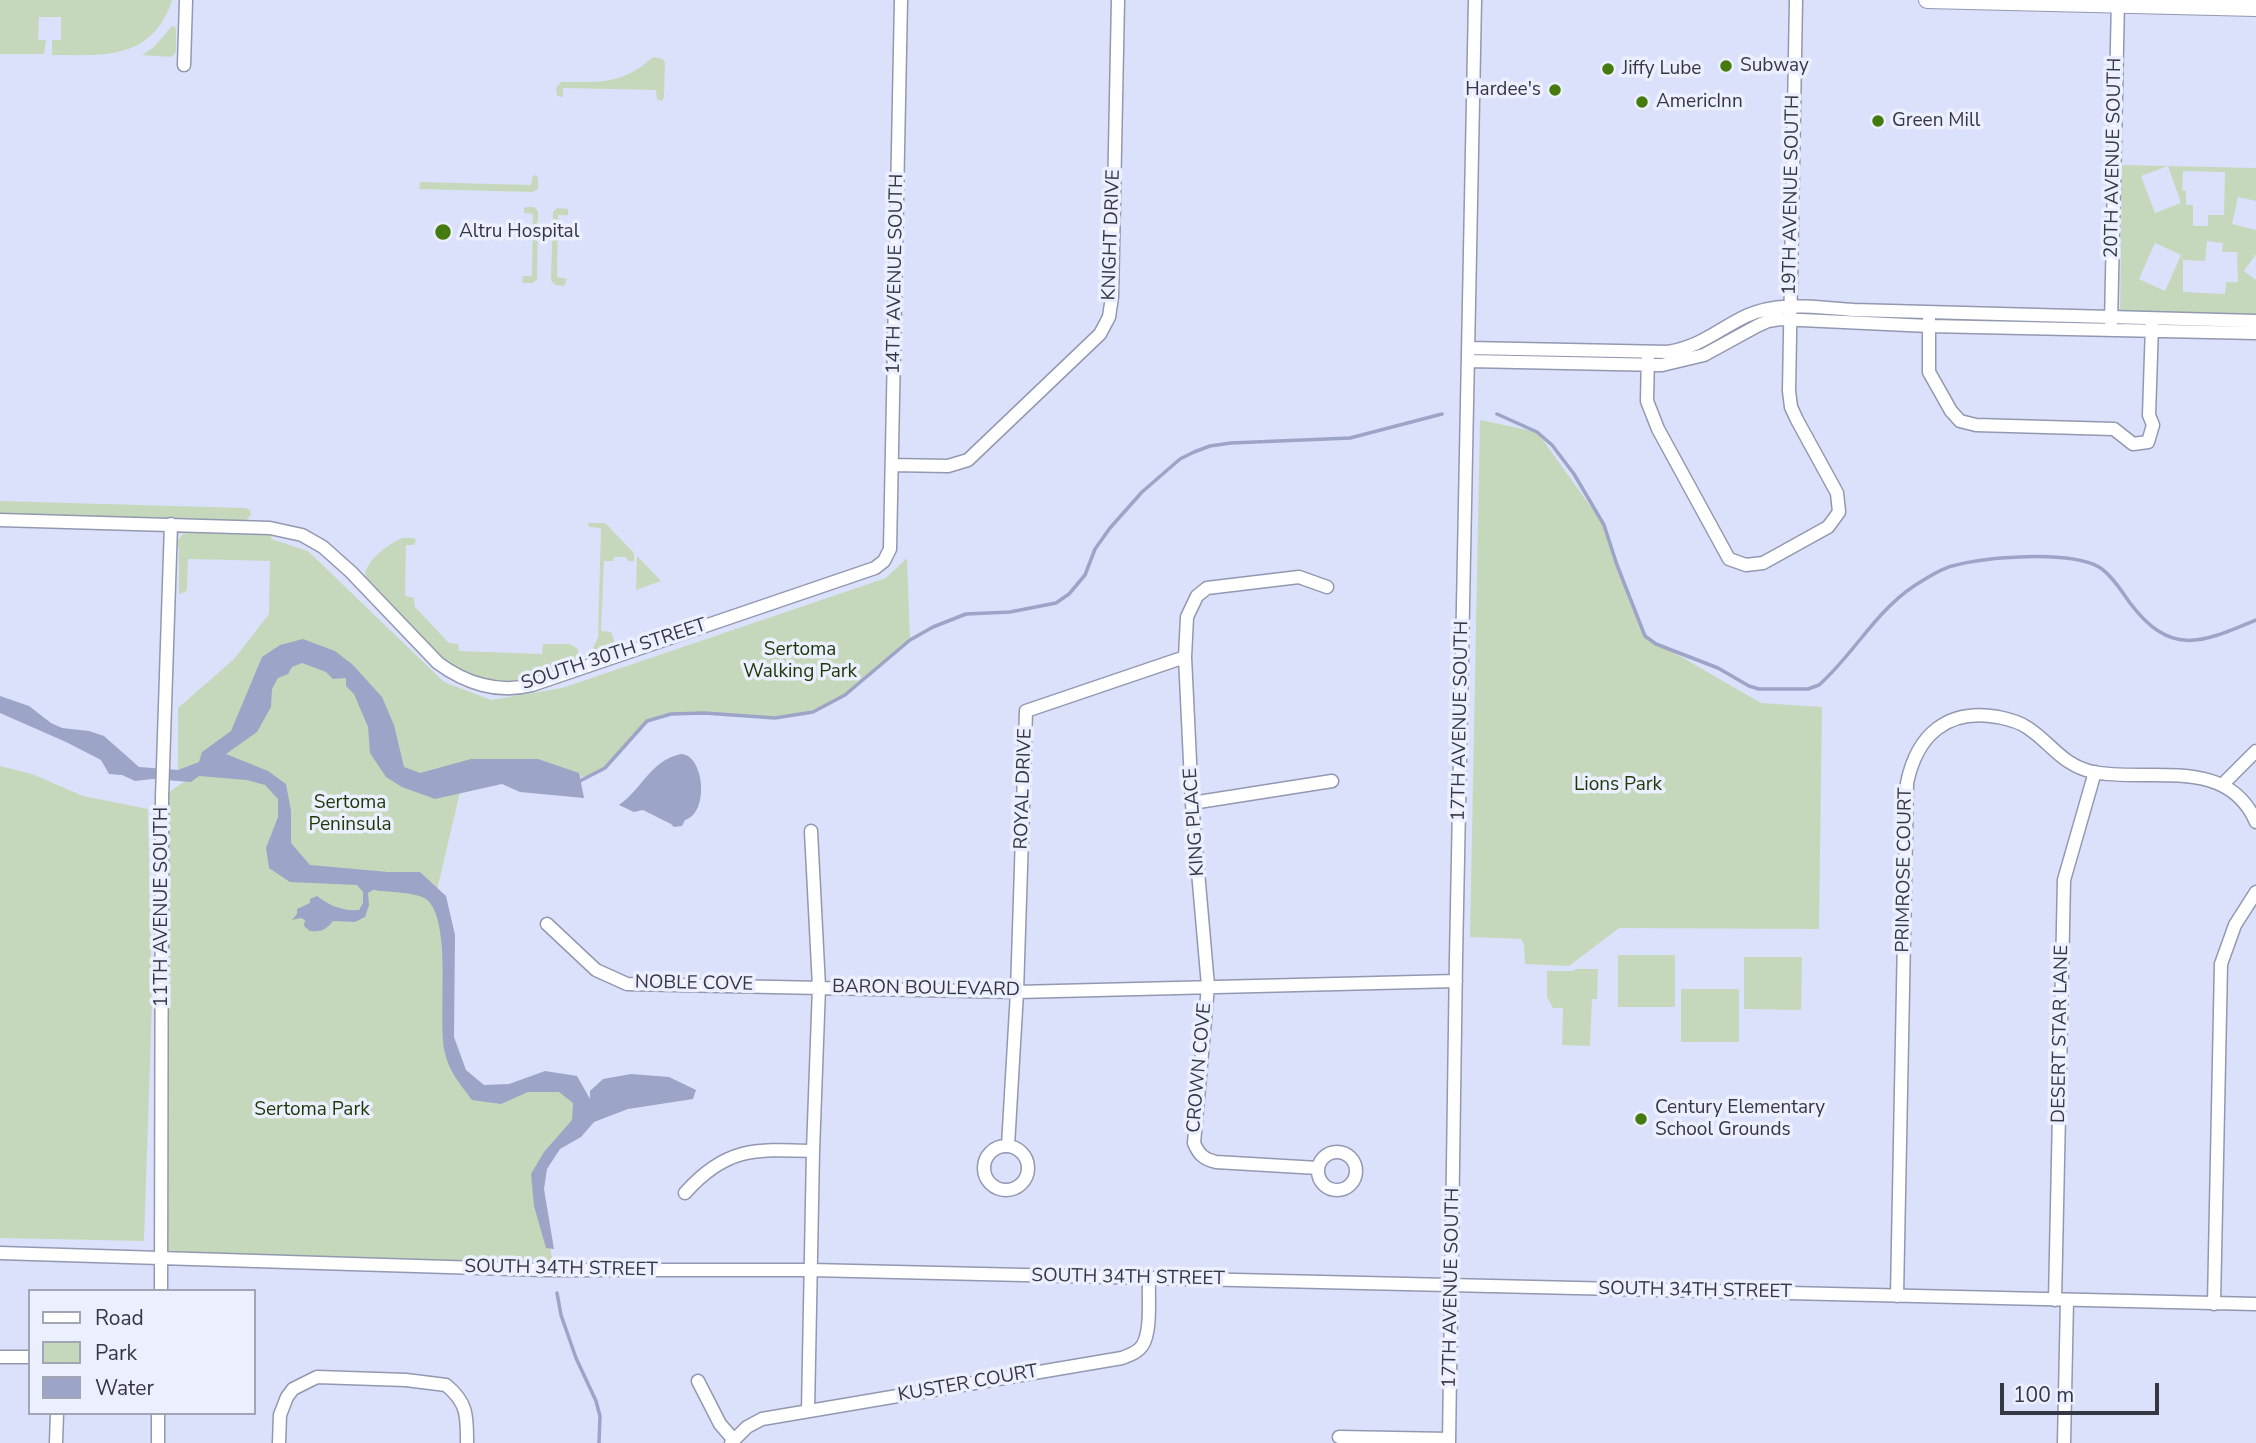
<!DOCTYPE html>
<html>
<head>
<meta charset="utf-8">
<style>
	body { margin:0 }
	#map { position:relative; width:2256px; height:1443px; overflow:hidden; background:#dbe1fb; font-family:"Nunito Sans",sans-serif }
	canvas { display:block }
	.legend { position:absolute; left:28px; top:1289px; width:228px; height:126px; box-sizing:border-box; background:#ebefff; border:2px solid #a2a5b3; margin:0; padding:9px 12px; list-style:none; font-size:21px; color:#353742 }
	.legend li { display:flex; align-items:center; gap:14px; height:35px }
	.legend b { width:35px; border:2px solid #a2a5b3 }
	.scale { position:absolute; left:2000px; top:1383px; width:159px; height:32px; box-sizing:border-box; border:4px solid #353742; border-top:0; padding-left:9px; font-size:21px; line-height:24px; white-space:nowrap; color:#353742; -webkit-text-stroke:5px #ebefff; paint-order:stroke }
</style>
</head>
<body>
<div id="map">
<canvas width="2256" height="1443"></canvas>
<ul class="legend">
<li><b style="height:9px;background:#fff"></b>Road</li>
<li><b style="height:19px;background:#c6d8bb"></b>Park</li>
<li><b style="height:19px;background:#9ca4c7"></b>Water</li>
</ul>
<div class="scale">100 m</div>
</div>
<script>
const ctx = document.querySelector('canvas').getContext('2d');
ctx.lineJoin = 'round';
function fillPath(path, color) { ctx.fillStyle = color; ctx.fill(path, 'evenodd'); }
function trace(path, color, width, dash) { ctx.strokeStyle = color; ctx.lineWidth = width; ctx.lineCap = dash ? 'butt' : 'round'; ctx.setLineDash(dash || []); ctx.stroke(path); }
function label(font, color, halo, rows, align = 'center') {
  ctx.font = font + ' "Nunito Sans",sans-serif'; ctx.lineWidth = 7; ctx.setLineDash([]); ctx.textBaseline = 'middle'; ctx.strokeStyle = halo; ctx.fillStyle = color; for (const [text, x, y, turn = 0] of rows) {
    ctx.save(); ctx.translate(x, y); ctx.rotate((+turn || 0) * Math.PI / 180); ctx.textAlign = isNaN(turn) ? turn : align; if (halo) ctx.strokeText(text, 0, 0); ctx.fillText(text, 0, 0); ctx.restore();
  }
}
const green = new Path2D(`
	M0,0H172V1C151,61 104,55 52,55V40H61V17H39L38,40H46L44,54H0Z
	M172,26L176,28V51L174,55L170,57L142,55L154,47Z
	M653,57L663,59L665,63L664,97L662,101L657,99L656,90L563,88V97L557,96L556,88L561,82C602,82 621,85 653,57Z
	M2122,165L2256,168V201L2238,197L2232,224L2256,230V254L2244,271L2256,280V316L2120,313ZM2168,166L2181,203L2155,213L2141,176ZM2183,171L2225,172L2224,215H2208V226H2193V205H2186V191L2182,190ZM2207,241L2223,243L2222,252H2237L2238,282H2226L2225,294L2183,292V260L2205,261ZM2155,243L2181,255L2165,291L2139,279Z
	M536,175L538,178V189L532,192L419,189L420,182L531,185L533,176Z
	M527,207H534L538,211L537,279L533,283H523L522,281L523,276H532L533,214L524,213V208Z
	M557,208L568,209V215H558L557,277L567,279L564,286L555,285L551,280L553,212Z
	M1480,420L1537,432L1604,525L1645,636L1761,703L1822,707L1819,929L1619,928L1569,966L1525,964L1524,945L1521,939L1470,937Z
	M0,501L245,508L250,510L251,514L247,520L241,522L0,515Z
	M588,523H605L634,553V561H628L626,557H614L613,561H604L601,631L611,632L616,646L614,650L604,653L594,651L593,648L598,637L601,528L589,527Z
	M185,531L272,533L271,539L308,551L444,682L491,700L562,688L886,578L907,558L910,640L840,698L817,709L775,718L704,713L671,714L647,721L597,774L538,785L465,771L437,890L439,897L446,1039L476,1091L570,1081L588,1109L551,1152L541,1183L553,1265L161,1259L162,797L204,768L178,770V708L234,659L269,614L270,561L188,559L187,589L185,592L179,594V548L177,547L178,540Z
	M402,538H413L416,540L414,545H406L405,596L414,598L415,607L449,643L458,644L459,651L542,654L543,644H570L578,649V662L528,679L510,682L491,680L470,675L451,666L435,652L367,579L365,572C371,557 387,545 402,538Z
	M637,556L661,581L636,590Z
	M0,766L32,774L83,796L148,809L152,1004L144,1241L0,1238Z
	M1618,955H1675V1007H1618Z
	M1744,957H1802L1801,1010L1744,1009Z
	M1577,969H1598L1597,999H1592L1590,1046L1562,1045L1563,1008H1553L1547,997V971H1571Z
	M1681,989H1739V1042H1681Z`);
const water = new Path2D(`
	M303,639L335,651L353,665L382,697L394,725L404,767L420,773L471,759H538L579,773L584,798L520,792L502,784L435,799L402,787L386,777L370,753L368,727L354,694L346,686V678L333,679L326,672L302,663L292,667L288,674L278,678L272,689L271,707L257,732L226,754L268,771L286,784L291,811V843L310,865L388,872H420L446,896L455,935L454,1037L466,1070L484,1085L509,1084L545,1071L577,1076L590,1099V1091L603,1079L631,1074L669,1077L696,1090L693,1099L628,1109L594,1122L581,1137L560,1149L547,1169L544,1189L554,1249L546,1248L534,1206L531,1174L544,1152L572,1120L573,1103L559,1092H528L501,1104L472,1100C461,1085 449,1072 445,1053C437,1020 453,919 426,899C416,892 386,892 373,890L368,893L369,905L365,917L355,922L333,921C326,930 321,932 310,931L304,926L305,920L301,918L292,920L297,914V909L310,903V899L317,896C330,906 342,911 359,910L363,903V892L357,885L290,882L269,868L266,848L278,817V799L265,785L247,780L199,776L191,782L152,779L135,781L122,775L109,774L101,760L66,742L0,713V696L29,706L51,723L62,728L89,731L104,736L139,767L178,770L199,762L202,752L231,731L262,657L280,645Z
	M681,754C704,754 710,813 685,820L682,826L674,827L671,824L643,810L634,812L619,805C642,789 651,760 681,754Z`);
const stream = new Path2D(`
	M1497,414L1537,432L1552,445L1574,474L1604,525L1617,565L1645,636L1656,644L1718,668L1749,686L1759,689H1808L1819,685C1853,655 1875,612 1914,586C1925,579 1940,569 1952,566C1985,557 2068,550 2099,567C2111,574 2122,592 2130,603C2171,657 2201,643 2256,620
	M576,783L605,768L647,721L671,714L704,713L775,718L813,712L845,695L910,640L933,627L966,614L1010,612L1056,603L1069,594L1085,575L1095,549L1110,528L1142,492L1180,459L1194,452L1210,446L1231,443L1350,438L1442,414
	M557,1293L561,1315L576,1358L596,1401L600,1416L599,1443`);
const minor = new Path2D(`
	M184,65L186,0
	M1929,319V372L1951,411L1960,421L1976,425L2114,429L2133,444L2148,442L2153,425L2149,415L2152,325
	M2111,323L2118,0
	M1469,348L1668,352C1702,346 1717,330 1746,316C1780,300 1819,308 1854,310L2256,321
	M1648,353L1647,401L1658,429L1729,559L1746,565L1763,563L1828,527L1839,512L1837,493L1797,420L1791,407L1789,391L1796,0
	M1469,361L1662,365L1704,355L1757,326L1768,321L1780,319L1929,326L2256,333
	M892,465L948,466L968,460L1100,334L1109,317L1112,297L1118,0
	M0,520L270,528L302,535L323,547L351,572L438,663C465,683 498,694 532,685L875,568L884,561L890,549L901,0
	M2223,784L2256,751
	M1192,803L1332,781
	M547,924L596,970L627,984L1017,992L1456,981
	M1008,1146L1017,992L1026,711L1185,657
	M984 1168a22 22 0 1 1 44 0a22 22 0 1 1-44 0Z
	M1318 1171a19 19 0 1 1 38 0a19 19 0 1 1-38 0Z
	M1318,1168L1216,1162C1204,1159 1199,1155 1194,1143L1208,986L1192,803L1185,657L1187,617L1197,596L1207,588L1299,577L1327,587
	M685,1193C726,1147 755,1149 813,1151
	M0,1253L544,1270H811L2256,1304
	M161,1291L162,797L171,524
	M1897,1296L1907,783C1917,735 1947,708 1998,717C2008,719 2020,722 2028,728C2052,744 2062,765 2093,772C2149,783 2227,755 2256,822
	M2055,1300L2064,880L2095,772
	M2214,1304L2221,964L2235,925L2256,892
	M0,1357H30
	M698,1381L720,1424L733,1439
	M808,1411L813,1151L819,987L811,831
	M1339,1437L1449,1439
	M56,1443L57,1413
	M158,1443V1413
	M279,1443L280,1415L287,1397L293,1389L317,1377L406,1380L446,1385C468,1403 467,1417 467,1443
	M731,1443L747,1427L762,1419L1122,1358C1129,1355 1137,1353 1142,1346C1152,1332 1148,1296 1149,1278
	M1449,1443L1456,958L1475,0
	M2064,1443L2067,1300`);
const major = new Path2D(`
	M1927,0L2256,8`);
const markers = [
	[1726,66,7,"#457a0c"],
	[1608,69,7,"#457a0c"],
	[1555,90,7,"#457a0c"],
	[1642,102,7,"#457a0c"],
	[1878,121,7,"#457a0c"],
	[443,232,9,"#457a0c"],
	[1641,1119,7,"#457a0c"]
];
const poiNames = [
	["Subway",1740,66],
	["Jiffy Lube",1622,69],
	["Hardee's",1541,90,"right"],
	["AmericInn",1656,102],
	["Green Mill",1892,121],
	["Altru Hospital",459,232],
	["Century Elementary",1655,1108],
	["School Grounds",1655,1130]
];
const streetNames = [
	["20TH AVENUE SOUTH",2114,158,-89],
	["19TH AVENUE SOUTH",1792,195,-89],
	["KNIGHT DRIVE",1112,235,-88],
	["14TH AVENUE SOUTH",896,274,-89],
	["SOUTH 30TH STREET",614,655,-18],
	["17TH AVENUE SOUTH",1461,721,-89],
	["ROYAL DRIVE",1024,789,-88],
	["KING PLACE",1195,822,-94],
	["PRIMROSE COURT",1905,870,-89],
	["11TH AVENUE SOUTH",162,907,-90],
	["NOBLE COVE",694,984,1],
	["BARON BOULEVARD",926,989,1],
	["DESERT STAR LANE",2061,1034,-89],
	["CROWN COVE",1200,1068,-85],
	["SOUTH 34TH STREET",561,1269,1],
	["SOUTH 34TH STREET",1128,1278,1],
	["17TH AVENUE SOUTH",1452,1288,-89],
	["SOUTH 34TH STREET",1695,1291,1],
	["KUSTER COURT",968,1384,-10]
];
const parkNames = [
	["Sertoma",800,650],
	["Walking Park",800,672],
	["Lions Park",1618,785],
	["Sertoma",350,803],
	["Peninsula",350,825],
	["Sertoma Park",312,1110]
];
fillPath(green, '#c6d8bb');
fillPath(water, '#9ca4c7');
trace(stream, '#9ca4c7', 3.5);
trace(minor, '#9298b0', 15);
trace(major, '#9298b0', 18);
trace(minor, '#fff', 12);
trace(major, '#fff', 16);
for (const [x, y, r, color] of markers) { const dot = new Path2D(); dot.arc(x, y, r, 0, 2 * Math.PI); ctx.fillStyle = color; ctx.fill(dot); trace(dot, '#ebefff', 2.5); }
label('19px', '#353742', '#ebefff', poiNames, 'left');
label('19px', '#353742', '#ebefff', streetNames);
label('19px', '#1e3805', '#ebefff', parkNames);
</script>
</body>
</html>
